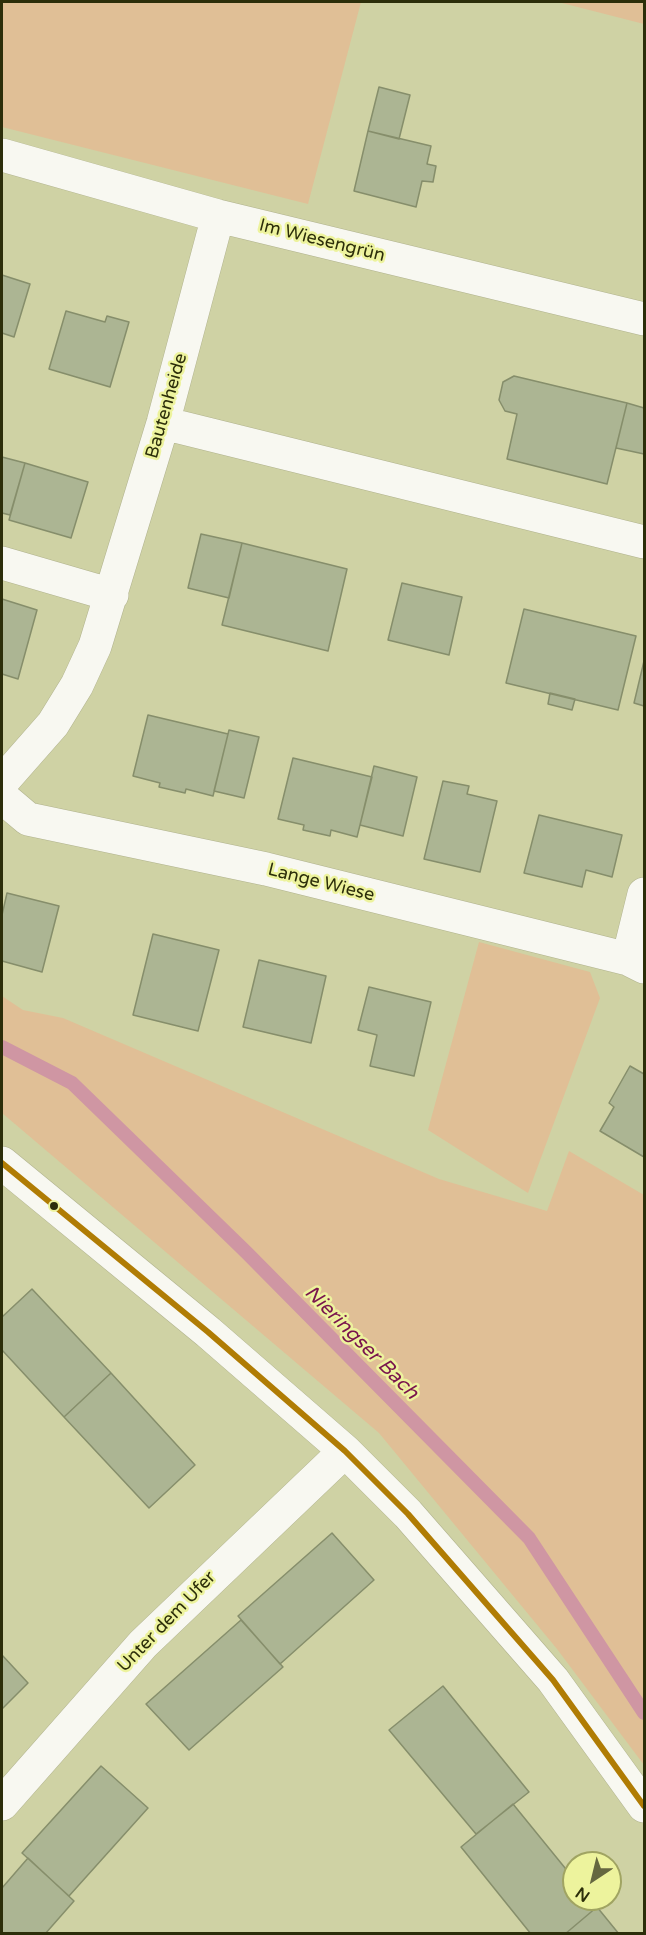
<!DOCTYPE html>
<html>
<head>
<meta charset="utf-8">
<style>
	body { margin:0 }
	#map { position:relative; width:646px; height:1935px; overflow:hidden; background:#cfd2a4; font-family:"Varela Round",sans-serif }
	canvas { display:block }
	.frame { position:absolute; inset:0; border:3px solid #2c2e0a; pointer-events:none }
	.north { position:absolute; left:562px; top:1851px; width:60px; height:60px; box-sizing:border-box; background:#edf39d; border:2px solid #a0a462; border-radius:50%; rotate:215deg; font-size:16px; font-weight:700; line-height:24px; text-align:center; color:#2c2e0a }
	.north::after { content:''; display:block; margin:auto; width:21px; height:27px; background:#656740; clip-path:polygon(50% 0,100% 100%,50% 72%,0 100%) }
</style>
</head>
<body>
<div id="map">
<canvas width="646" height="1935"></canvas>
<div class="frame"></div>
<div class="north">N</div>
</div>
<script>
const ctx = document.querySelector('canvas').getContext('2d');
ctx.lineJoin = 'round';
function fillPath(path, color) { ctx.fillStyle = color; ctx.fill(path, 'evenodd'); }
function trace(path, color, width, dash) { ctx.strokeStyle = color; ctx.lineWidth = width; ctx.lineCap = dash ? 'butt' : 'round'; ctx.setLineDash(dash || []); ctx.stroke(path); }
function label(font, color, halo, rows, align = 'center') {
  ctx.font = font + ' "Varela Round",sans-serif'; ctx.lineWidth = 5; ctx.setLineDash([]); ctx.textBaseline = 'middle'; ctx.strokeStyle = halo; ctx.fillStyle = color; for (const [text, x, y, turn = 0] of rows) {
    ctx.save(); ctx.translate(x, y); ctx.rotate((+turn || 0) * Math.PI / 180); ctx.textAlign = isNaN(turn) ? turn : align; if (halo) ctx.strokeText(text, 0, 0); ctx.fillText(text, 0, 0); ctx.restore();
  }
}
const green = new Path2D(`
	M2,2H361L308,204L2,127Z
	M558,2H644V24Z
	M479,942L590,972L600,998L528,1193L428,1130Z
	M2,996L23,1010L63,1018L439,1179L547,1211L569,1151L644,1195V1765L557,1649L379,1433L2,1113Z`);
const stream = new Path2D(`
	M2,1047L72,1083L246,1252L529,1538L644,1713`);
const building = new Path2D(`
	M379,87L410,95L399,139L368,131Z
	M368,131L431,146L427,164L436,166L433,182L422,181L416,207L354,191Z
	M2,275L30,284L14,337L2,333Z
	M66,311L105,322L107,316L129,322L110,387L49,369Z
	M514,376L627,403L607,484L507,459L517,414L505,411L499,400L503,382Z
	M627,403L644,408V454L616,448Z
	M2,457L25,463L10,515L2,513Z
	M25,463L88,482L71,538L9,520Z
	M201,534L242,543L229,598L188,588Z
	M242,543L347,569L328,651L222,625Z
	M402,583L462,597L449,655L388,640Z
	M2,599L37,610L18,679L2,674Z
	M524,609L636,636L618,710L506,683Z
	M644,661V706L634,703Z
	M550,693L575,699L572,710L548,704Z
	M148,715L228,734L213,796L186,789L185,793L159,787L160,783L133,776Z
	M229,730L259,737L244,798L214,791Z
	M293,758L372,777L357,837L331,830L330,836L303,830L304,825L278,819Z
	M374,766L417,777L403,836L360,825Z
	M443,781L469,786L467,794L497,801L480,872L424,859Z
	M539,815L622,835L612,877L586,870L582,887L524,873Z
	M7,893L59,906L42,972L2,961V915Z
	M153,934L219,950L198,1031L133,1015Z
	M259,960L326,976L311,1043L243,1027Z
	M369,987L431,1002L414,1076L370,1066L377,1035L358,1030Z
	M630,1066L644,1074V1157L600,1131L614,1107L609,1103Z
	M32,1289L111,1373L64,1417L2,1350V1317Z
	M111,1373L195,1465L149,1508L64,1417Z
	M332,1533L374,1580L280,1664L238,1616Z
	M241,1620L283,1667L189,1750L146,1704Z
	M2,1655L28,1683L2,1709Z
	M443,1686L529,1792L476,1834L389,1730Z
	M101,1766L148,1808L69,1896L22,1853Z
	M513,1804L574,1879V1899H591L597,1907L565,1934H531L461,1847Z
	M28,1858L74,1901L45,1934H2V1888Z
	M597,1907L619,1934H565Z`);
const minor = new Path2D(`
	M2,155L218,216L644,319
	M163,423L644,542
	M2,563L112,595
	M2,782L53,724L77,685L95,646L163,423L218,216
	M2,797L28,819L266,869L628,959L644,967
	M628,959L644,894
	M2,1163L208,1332L345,1451L408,1514L553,1680L644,1806
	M2,1804L143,1644L345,1451`);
const bus1 = new Path2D(`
	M2,1163L208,1332L345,1451L408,1514L553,1680L644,1806`);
const markers = [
	[54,1206,5,"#2c2e0a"]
];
const streetNames = [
	["Im Wiesengrün",322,241,14],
	["Bautenheide",167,406,-74],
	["Lange Wiese",321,883,14],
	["Unter dem Ufer",167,1622,-46]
];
const waterNames = [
	["Nieringser Bach",361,1343,45]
];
fillPath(green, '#e0bf96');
trace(stream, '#cf96a3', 14);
fillPath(building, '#acb593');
trace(building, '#868e6b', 1.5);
trace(minor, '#b0b28d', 34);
trace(minor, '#f8f8f1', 33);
trace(bus1, '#b07c04', 6);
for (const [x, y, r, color] of markers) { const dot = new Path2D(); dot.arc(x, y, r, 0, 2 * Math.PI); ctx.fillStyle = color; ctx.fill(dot); trace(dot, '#edf39d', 2); }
label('18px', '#2c2e0a', '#edf39d', streetNames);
label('italic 20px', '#79154d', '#edf39d', waterNames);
</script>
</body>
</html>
